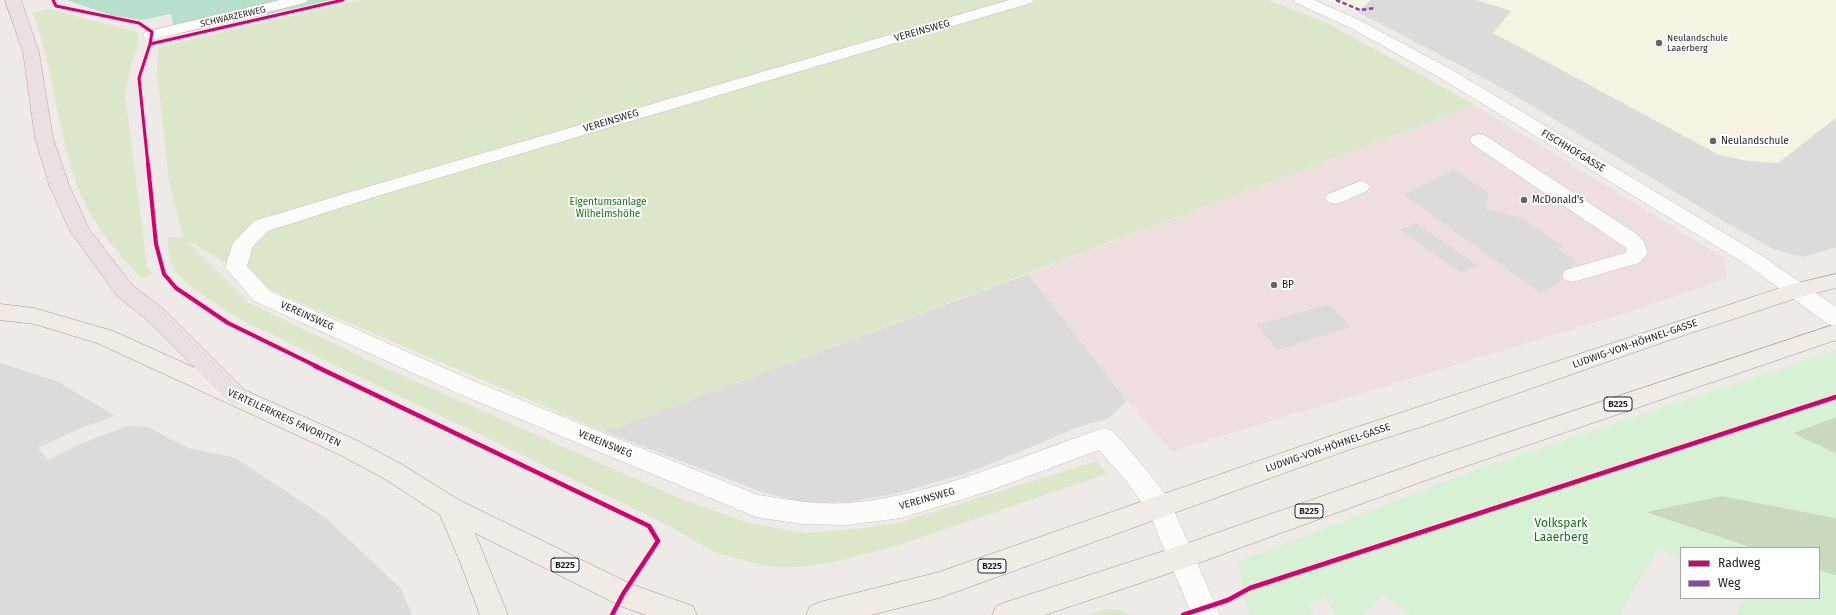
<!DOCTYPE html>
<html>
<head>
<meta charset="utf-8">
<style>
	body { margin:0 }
	#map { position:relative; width:1836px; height:615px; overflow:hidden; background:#edeae7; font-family:"Fira Sans",sans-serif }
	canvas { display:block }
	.legend { position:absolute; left:1680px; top:547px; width:140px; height:52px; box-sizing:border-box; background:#fff; border:1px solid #a5a5a5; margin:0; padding:5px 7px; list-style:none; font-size:12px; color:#1e1e1e }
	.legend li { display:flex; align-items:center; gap:8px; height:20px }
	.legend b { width:20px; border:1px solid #a5a5a5 }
</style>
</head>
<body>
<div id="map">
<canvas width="1836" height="615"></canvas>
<ul class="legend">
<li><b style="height:5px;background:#d6006c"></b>Radweg</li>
<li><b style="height:5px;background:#8e44ad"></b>Weg</li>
</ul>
</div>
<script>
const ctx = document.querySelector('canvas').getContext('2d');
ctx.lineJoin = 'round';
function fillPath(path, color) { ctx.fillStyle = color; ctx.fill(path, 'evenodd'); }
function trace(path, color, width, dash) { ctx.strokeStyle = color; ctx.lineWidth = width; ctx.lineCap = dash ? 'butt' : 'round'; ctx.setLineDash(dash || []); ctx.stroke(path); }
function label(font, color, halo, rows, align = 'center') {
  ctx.font = font + ' "Fira Sans",sans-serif'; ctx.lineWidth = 4; ctx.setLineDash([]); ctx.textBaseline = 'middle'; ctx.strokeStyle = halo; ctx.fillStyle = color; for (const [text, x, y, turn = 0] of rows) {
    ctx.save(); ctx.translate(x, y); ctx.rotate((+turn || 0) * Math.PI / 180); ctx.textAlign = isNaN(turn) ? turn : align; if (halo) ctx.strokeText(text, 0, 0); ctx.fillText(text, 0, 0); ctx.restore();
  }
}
const commercial = new Path2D(`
	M1475,105L1724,258L1727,278L1629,312L1172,451L1127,401L1028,274Z`);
const education = new Path2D(`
	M1325,0H1836V247L1803,257L1718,218L1519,98L1462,66L1357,12Z`);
const grass = new Path2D(`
	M360,0H1268L1327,23L1475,105L605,432L269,289L185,239L249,303L383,367L683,500L749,523L805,533L857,529L901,522L1097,461L1106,474L896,546L830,563L798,567L766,566L714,552L662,522L239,319C221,306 183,286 173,267C168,259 168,246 168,237H183L169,181L157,70L159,47Z
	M48,9L137,32L139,42L130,69L125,95L147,266L152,274L141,278C118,253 94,226 81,195C57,136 55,72 33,13Z
	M1106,609L1122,610L1131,615H1088Z`);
const forest = new Path2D(`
	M1836,417V454L1793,433Z
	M1722,496L1836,518V576L1819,570V548H1752L1645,512Z`);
const park = new Path2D(`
	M1836,350V417L1793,433L1836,454V518L1722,496L1646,512L1752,548H1681V561L1658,548L1619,615H1411L1383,595L1362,615H1336L1325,598L1307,604L1314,615H1249L1238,562L1475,470Z
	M1819,570L1836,576V615H1736L1744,598H1819Z`);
const pitch = new Path2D(`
	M67,0H332L175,35L171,14L141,20L110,15Z`);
const parking = new Path2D(`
	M1371,0H1476L1511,11L1493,33L1719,155L1748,161L1778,163L1836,118V247L1803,257L1773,249L1718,218L1519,98L1462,66L1357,12Z
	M1454,170L1488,192L1486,209L1520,217L1563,246L1558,249L1576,261L1557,284L1541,293L1404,195Z
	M1415,223L1477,265L1462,273L1400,230Z
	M1028,274L1127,401L1109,418L1076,428L971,472L898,493L850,502L805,503L765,493L605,432Z
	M1329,304L1351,327L1277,350L1256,325Z
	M0,363L57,381L115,416L76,430L38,448L48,460L82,443L128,426L148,427L188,448L236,458L327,519L401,589L412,615H0Z`);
const minor = new Path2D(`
	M280,0H308L305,3L151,40L145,38L143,35L145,32Z
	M1009,0H1034L1031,3L384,194L268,231L253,246L247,266L270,291L471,380L758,495C788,500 818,505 848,503C938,495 1020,456 1104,428L1113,431L1145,468L1169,499L1220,615H1192L1149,513L1127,482L1099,450L986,492L901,518L847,525L801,524L756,517L455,392L254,301L225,267L233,243L254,221L370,186Z
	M1293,0H1314L1361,21L1454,71L1761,255L1836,307V326L1828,324L1747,265L1442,79L1349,27L1296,3Z
	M1479,134L1486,136L1634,232L1643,240L1648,253L1639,263L1573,282L1565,280L1562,275L1565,270L1625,253L1627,251L1626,248L1472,144L1470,140L1472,136Z
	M1360,181L1367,183L1370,187L1367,191L1342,202L1335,204L1328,202L1325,198L1328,194Z`);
const major = new Path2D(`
	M1836,274V288L1800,297L1664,342L1427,425L1351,449L939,598L871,615H806L810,606L820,602L939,572L1336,434L1789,285Z
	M0,304L34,308L113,331L358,441L403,465L459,500L631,584L693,606L697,615H646L623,607L475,533L508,615H480L460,562L440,515L385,479L340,455L97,343L34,324L0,320Z
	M1836,324V340L1446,473L1182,569L1045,615H992L996,606L1006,602L1182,545L1437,456Z`);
const highway = new Path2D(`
	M5,0H21L39,52L53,138L69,185L89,229L133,286L164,309L245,390L249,396L245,402L237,405L229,402L148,321L117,296L70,231L49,185L35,138L23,52Z`);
const quiet = new Path2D(`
	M1336,0L1360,10L1375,8`);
const cyclewayFar2 = new Path2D(`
	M53,0L56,6L139,23L152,32L150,44L139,78L148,165
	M150,44L343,0`);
const cyclewayFar1 = new Path2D(`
	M148,164L156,244L164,274L176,288L228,323L318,367`);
const cycleway = new Path2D(`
	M315,366L649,526L658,541L623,594L612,615
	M1183,615L1228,600L1250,588L1836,397`);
const markers = [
	[1659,43,4,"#666564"],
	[1713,141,4,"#666564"],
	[1524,200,4,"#666564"],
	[1274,285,4,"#666564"]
];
const farStreetnames = [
	["SCHWARZERWEG",233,17,-13]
];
const farPoinames = [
	["Neulandschule",1667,38],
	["Laaerberg",1667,48]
];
const shields = [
	[1618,404,28],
	[1309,511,28],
	[565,565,28],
	[992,566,28]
];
const shieldNames = [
	["B225",1618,404],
	["B225",1309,511],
	["B225",565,565],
	["B225",992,566]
];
const streetNames = [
	["VEREINSWEG",922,31,-16],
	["VEREINSWEG",611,121,-17],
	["FISCHHOFGASSE",1573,151,31],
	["VEREINSWEG",307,316,24],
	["LUDWIG-VON-HÖHNEL-GASSE",1635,344,-19],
	["VERTEILERKREIS FAVORITEN",284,418,25],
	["VEREINSWEG",605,444,22],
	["LUDWIG-VON-HÖHNEL-GASSE",1328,448,-19],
	["VEREINSWEG",927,499,-16]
];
const poiNames = [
	["Neulandschule",1721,141],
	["McDonald's",1532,200],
	["BP",1282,285]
];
const parkNames = [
	["Eigentumsanlage",608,202],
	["Wilhelmshöhe",608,214]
];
const nearParknames = [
	["Volkspark",1561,524],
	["Laaerberg",1561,538]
];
fillPath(commercial, '#eedfde');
fillPath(education, '#f6f3e3');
fillPath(grass, '#dbe7c8');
fillPath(forest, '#cad9be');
fillPath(park, '#d7f1d5');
fillPath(pitch, '#b6e0cc');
fillPath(parking, '#dddbda');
trace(minor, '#c4c2c1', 1);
trace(major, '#a19685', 1);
trace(highway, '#c0a0ab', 1);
fillPath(minor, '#fcfcfb');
fillPath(major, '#f0ebe5');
fillPath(highway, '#eadfe1');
trace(quiet, '#8e44ad', 2.5, [4.5, 2.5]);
trace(cyclewayFar2, '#d6006c', 3);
trace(cyclewayFar1, '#d6006c', 4);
trace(cycleway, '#d6006c', 4.5);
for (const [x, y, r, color] of markers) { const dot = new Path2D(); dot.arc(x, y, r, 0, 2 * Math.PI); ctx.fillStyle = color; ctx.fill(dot); trace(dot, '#fff', 1.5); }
label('9px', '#1e1e1e', '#fff', farStreetnames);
label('9px', '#1e1e1e', '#fff', farPoinames, 'left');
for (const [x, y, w] of shields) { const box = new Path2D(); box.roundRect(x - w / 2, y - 7, w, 14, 3); ctx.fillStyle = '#fff'; ctx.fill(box); trace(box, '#1e1e1e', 1); }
label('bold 9px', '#1e1e1e', null, shieldNames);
label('10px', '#1e1e1e', '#fff', streetNames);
label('10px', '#1e1e1e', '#fff', poiNames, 'left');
label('10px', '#137616', '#fff', parkNames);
label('12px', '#137616', '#fff', nearParknames);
</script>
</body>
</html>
